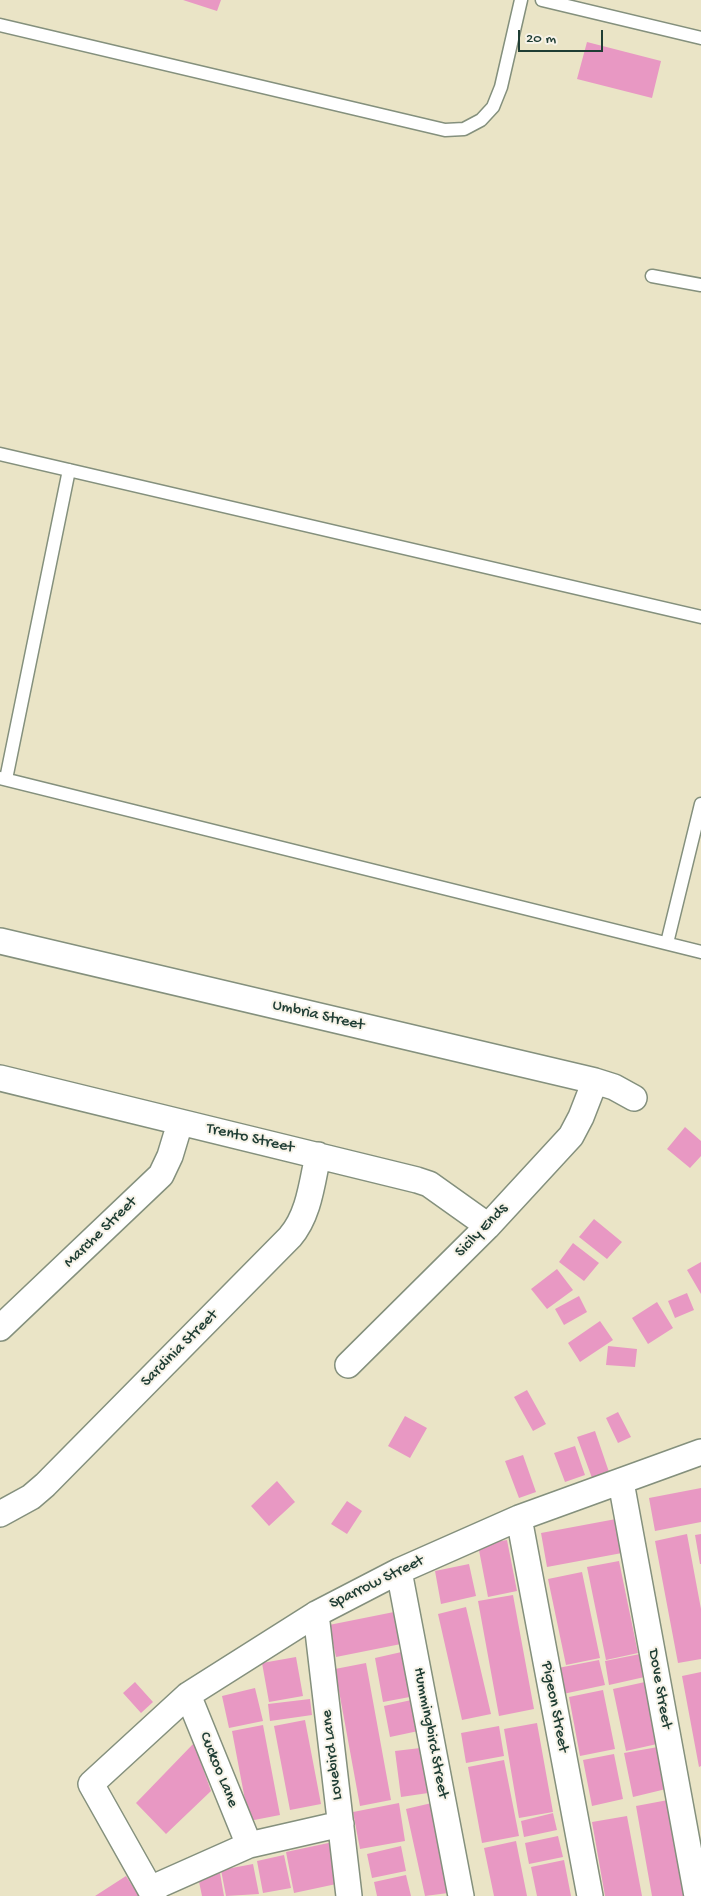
<!DOCTYPE html>
<html>
<head>
<meta charset="utf-8">
<style>
	body { margin:0 }
	#map { position:relative; width:701px; height:1896px; overflow:hidden; background:#eae4c6; font-family:"Gochi Hand",sans-serif }
	canvas { display:block }
	.scale { position:absolute; left:518px; top:30px; width:85px; height:22px; box-sizing:border-box; border:2px solid #1f3d34; border-top:0; padding-left:6px; font-size:15px; line-height:18px; white-space:nowrap; color:#1f3d34; -webkit-text-stroke:4px #f7f3e8; paint-order:stroke }
</style>
</head>
<body>
<div id="map">
<canvas width="701" height="1896"></canvas>
<div class="scale">20 m</div>
</div>
<script>
const ctx = document.querySelector('canvas').getContext('2d');
ctx.lineJoin = 'round';
function fillPath(path, color) { ctx.fillStyle = color; ctx.fill(path, 'evenodd'); }
function trace(path, color, width, dash) { ctx.strokeStyle = color; ctx.lineWidth = width; ctx.lineCap = dash ? 'butt' : 'round'; ctx.setLineDash(dash || []); ctx.stroke(path); }
function label(font, color, halo, rows, align = 'center') {
  ctx.font = font + ' "Gochi Hand",sans-serif'; ctx.lineWidth = 4; ctx.setLineDash([]); ctx.textBaseline = 'middle'; ctx.strokeStyle = halo; ctx.fillStyle = color; for (const [text, x, y, turn = 0] of rows) {
    ctx.save(); ctx.translate(x, y); ctx.rotate((+turn || 0) * Math.PI / 180); ctx.textAlign = isNaN(turn) ? turn : align; if (halo) ctx.strokeText(text, 0, 0); ctx.fillText(text, 0, 0); ctx.restore();
  }
}
const building = new Path2D(`
	M183,0H221L217,11Z
	M587,42L661,61L652,98L577,79Z
	M685,1127L701,1141V1156L690,1168L667,1149Z
	M594,1219L622,1242L607,1259L579,1237Z
	M573,1243L599,1263L584,1281L559,1262Z
	M701,1262V1294L687,1270Z
	M557,1269L573,1290L547,1309L531,1289Z
	M687,1293L694,1310L675,1318L668,1301Z
	M579,1296L587,1312L564,1325L555,1309Z
	M657,1302L673,1328L648,1344L632,1318Z
	M600,1321L613,1340L580,1362L568,1343Z
	M608,1346L637,1349L635,1367L606,1365Z
	M527,1390L546,1424L533,1431L514,1397Z
	M618,1412L631,1437L618,1443L606,1418Z
	M405,1416L427,1428L410,1458L388,1446Z
	M595,1431L609,1472L592,1478L577,1437Z
	M575,1446L585,1475L565,1482L554,1453Z
	M523,1455L536,1492L519,1498L505,1461Z
	M277,1481L295,1502L269,1526L251,1506Z
	M701,1488V1522L655,1531L649,1498Z
	M347,1501L362,1511L347,1534L331,1524Z
	M616,1519L622,1553L547,1567L541,1533Z
	M687,1534L701,1609V1659L678,1663L655,1541Z
	M701,1534V1564H700L695,1535Z
	M507,1540L517,1591L488,1597L478,1545Z
	M619,1561L638,1653L606,1660L587,1567Z
	M469,1564L476,1596L441,1604L435,1571Z
	M582,1572L600,1658L566,1665L548,1579Z
	M513,1595L534,1709L499,1716L478,1601Z
	M466,1607L491,1714L462,1720L438,1614Z
	M394,1612L401,1644L336,1657L329,1625Z
	M406,1651L415,1696L383,1702L375,1658Z
	M645,1653L649,1676L609,1685L605,1661Z
	M296,1657L303,1696L269,1702L262,1663Z
	M599,1660L605,1685L563,1694L558,1668Z
	M366,1663L391,1800L360,1806L335,1669Z
	M701,1672V1766L699,1767L682,1676Z
	M135,1682L153,1702L141,1713L123,1693Z
	M645,1682L657,1744L626,1751L613,1689Z
	M255,1688L263,1721L229,1728L222,1696Z
	M603,1690L615,1749L580,1756L569,1697Z
	M310,1699L312,1715L270,1721L268,1704Z
	M416,1699L423,1730L390,1737L384,1706Z
	M305,1720L321,1804L290,1810L274,1726Z
	M537,1723L553,1812L519,1818L504,1729Z
	M263,1725L280,1815L249,1821L232,1731Z
	M499,1726L504,1756L466,1763L461,1733Z
	M194,1743L211,1791L166,1834L136,1803Z
	M429,1747L435,1792L401,1797L395,1751Z
	M658,1747L666,1789L633,1797L624,1753Z
	M614,1754L623,1799L592,1806L583,1760Z
	M504,1760L519,1836L482,1843L468,1767Z
	M668,1800L684,1896H652L636,1806Z
	M436,1802L456,1892L425,1896L406,1809Z
	M399,1803L405,1841L360,1849L353,1812Z
	M553,1813L557,1830L524,1837L521,1821Z
	M627,1816L642,1896H605L592,1822Z
	M558,1836L563,1857L529,1864L525,1843Z
	M516,1841L527,1896H494L484,1848Z
	M333,1842L341,1883L294,1893L286,1852Z
	M401,1846L406,1871L372,1878L367,1854Z
	M284,1855L291,1888L263,1893L257,1861Z
	M564,1860L571,1896H537L531,1867Z
	M253,1864L259,1894L226,1896L221,1870Z
	M220,1873L224,1896H202L198,1877Z
	M406,1875L411,1896H377L374,1882Z
	M126,1876L139,1896H95Z`);
const service = new Path2D(`
	M542,0L701,38
	M0,25L445,130L464,129L481,120L493,107L501,87L521,0
	M652,276L701,285
	M0,454L701,617
	M0,778L701,952
	M6,779L69,470
	M667,943L701,804`);
const minor = new Path2D(`
	M0,941L595,1081L614,1087L634,1098
	M0,1078L417,1180L429,1184L488,1226
	M0,1328L161,1175L170,1156L180,1123
	M348,1365L488,1226L571,1136L581,1117L595,1081
	M621,1482L697,1896
	M0,1514L31,1497L45,1485L290,1237C309,1215 312,1183 318,1155
	M519,1518L590,1896
	M399,1571L461,1896
	M316,1614L349,1896
	M188,1695L249,1845
	M150,1889L249,1845L341,1824
	M154,1896L91,1784L188,1695L316,1614L399,1571L519,1518L701,1452`);
const streetNames = [
	["Umbria Street",318,1016,13],
	["Trento Street",250,1139,13],
	["Sicily Ends",482,1231,-46],
	["Marche Street",101,1233,-44],
	["Sardinia Street",180,1349,-45],
	["Sparrow Street",377,1583,-26],
	["Dove Street",659,1689,80],
	["Pigeon Street",554,1707,79],
	["Hummingbird Street",430,1733,79],
	["Lovebird Lane",333,1755,-97],
	["Cuckoo Lane",218,1770,68]
];
fillPath(building, '#e898c3');
trace(service, '#84907d', 15);
trace(minor, '#84907d', 28);
trace(service, '#fff', 12);
trace(minor, '#fff', 25);
label('16px', '#1f3d34', '#f7f3e8', streetNames);
</script>
</body>
</html>
